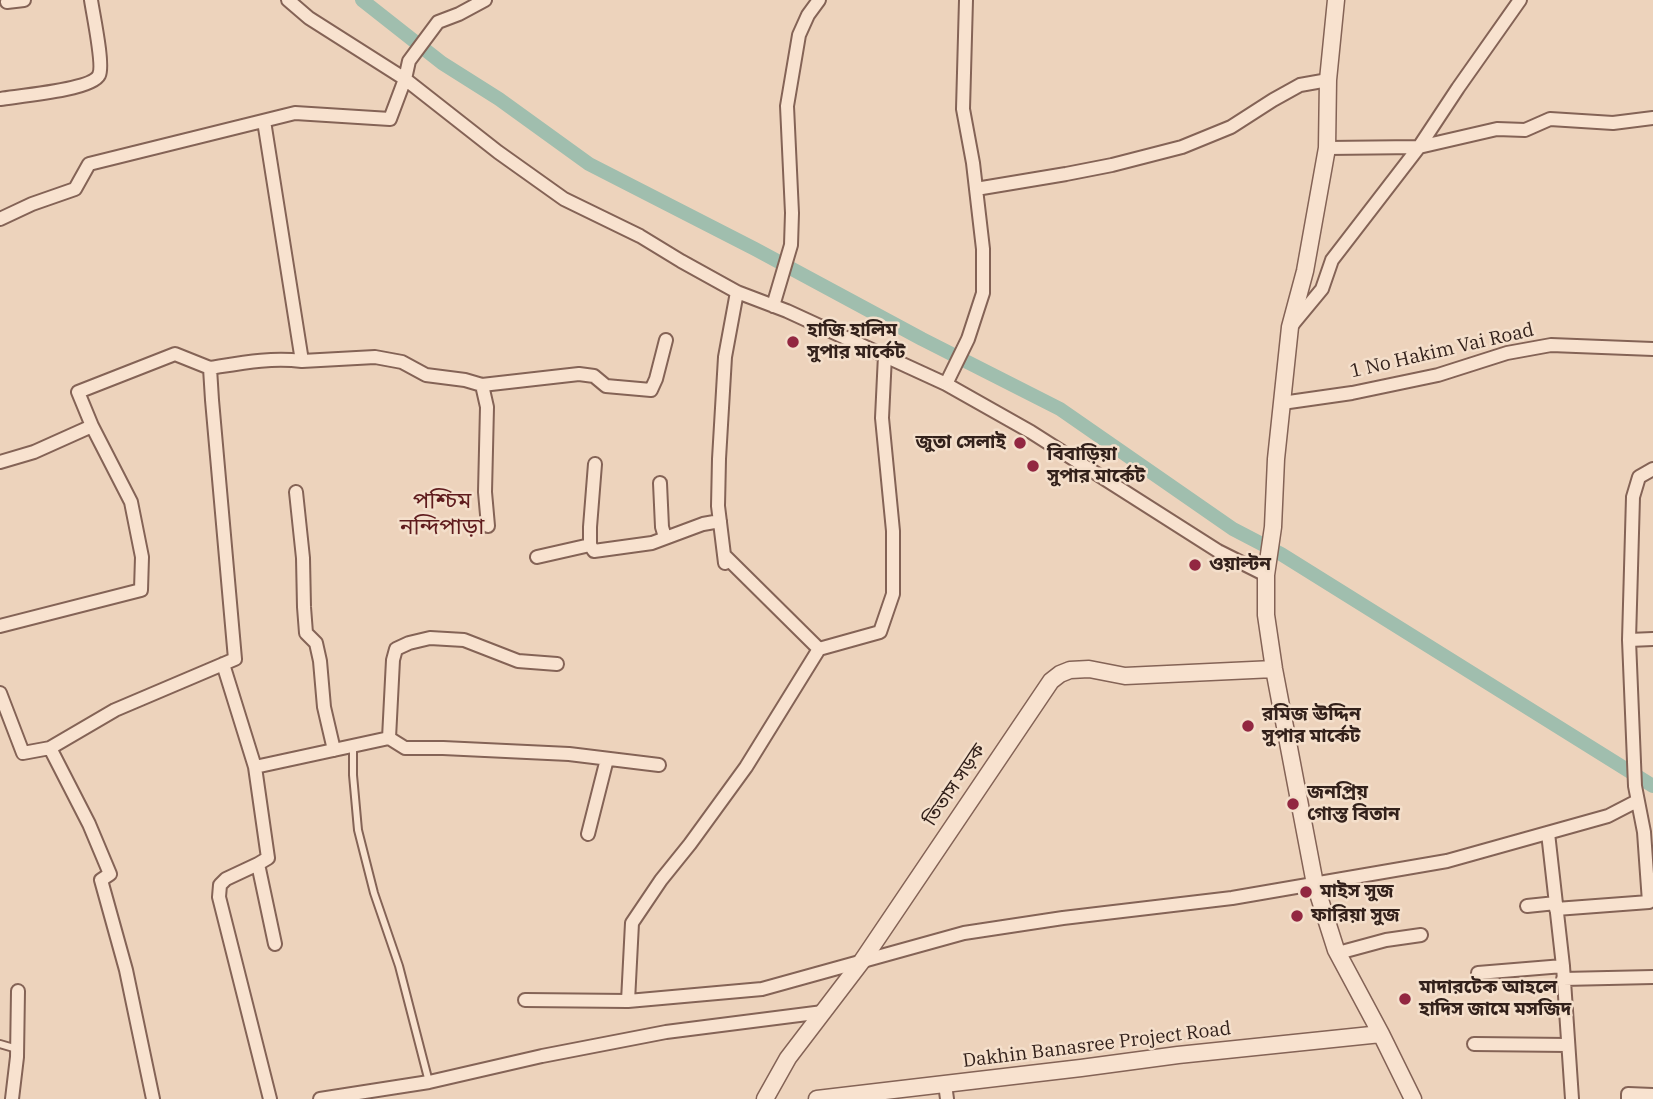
<!DOCTYPE html>
<html>
<head>
<meta charset="utf-8">
<style>
	body { margin:0 }
	canvas { display:block; background:#edd3bc }
</style>
</head>
<body>
<canvas width="1653" height="1099"></canvas>
<script>
const ctx = document.querySelector('canvas').getContext('2d');
ctx.lineJoin = 'round';
function trace(path, color, width, dash) { ctx.strokeStyle = color; ctx.lineWidth = width; ctx.lineCap = dash ? 'butt' : 'round'; ctx.setLineDash(dash || []); ctx.stroke(path); }
function label(font, color, halo, rows, align = 'center') {
  ctx.font = font + ' "IBM Plex Serif","Noto Sans Bengali",serif'; ctx.lineWidth = 5; ctx.setLineDash([]); ctx.textBaseline = 'middle'; ctx.strokeStyle = halo; ctx.fillStyle = color; for (const [text, x, y, turn = 0] of rows) {
    ctx.save(); ctx.translate(x, y); ctx.rotate((+turn || 0) * Math.PI / 180); ctx.textAlign = isNaN(turn) ? turn : align; if (halo) ctx.strokeText(text, 0, 0); ctx.fillText(text, 0, 0); ctx.restore();
  }
}
const canal = new Path2D(`
	M362,0L442,63L499,99L589,164L755,249L922,339L1060,409L1233,529L1281,554L1653,786`);
const service = new Path2D(`
	M353,746V775L358,830L374,893L399,966L429,1082
	M0,1044L17,1049`);
const minor = new Path2D(`
	M288,0L309,18L405,79L498,152L564,199L640,236L681,261L737,292L787,311L946,384L1031,432L1218,551L1266,575
	M7,2L24,0
	M0,99C18,96 92,90 99,75C104,65 93,14 91,0
	M1327,148L1419,147L1497,129L1525,130L1550,119L1613,123L1653,118
	M976,189L1066,174L1112,165L1182,147L1231,127L1273,100L1300,85L1328,80
	M0,219L32,204L75,189L89,164L295,113L390,119L405,79L409,61L438,22L459,14L485,0
	M773,306L791,245L792,213L787,106L799,35L808,15L819,0
	M1293,324L1322,289L1332,260L1419,147L1458,88L1520,0
	M302,361L375,357L402,362L426,375L465,380L482,385L487,407L485,492L488,526
	M946,384L968,339L983,293V249L973,163L963,109L966,0
	M482,385L579,374L594,376L606,386L651,390L656,379L666,340
	M1282,403L1352,393L1438,375L1507,353L1551,345L1653,349
	M0,462L34,452L92,426
	M660,483L662,527L665,537
	M296,492L303,558L304,607L306,633L316,643L320,661L324,707L334,750
	M590,545V527L595,464
	M537,557L590,545L594,551L652,543L703,524L720,521
	M725,563L718,506L719,459L725,357L737,292
	M0,626L141,590L142,557L131,502L92,426L78,392L175,354L210,368
	M1629,640L1653,639
	M819,649L880,632L893,594V531L882,418L885,355
	M223,664L255,767L268,858L258,864L275,944
	M0,693L23,753L50,748
	M389,738L393,660L396,649L409,643L430,638L464,640L518,661L557,664
	M255,767L389,738L405,748H443L569,754L659,765
	M1548,833L1563,966L1572,1099
	M588,834L607,759
	M258,864L226,879L220,885L219,897L270,1099
	M1527,906L1556,903
	M1556,909L1649,902L1644,832L1635,786L1629,640L1633,497L1639,477L1653,469
	M1338,953L1386,940L1421,935
	M1478,973L1563,966
	M1563,979L1653,977
	M525,1000L628,1001L762,989L964,933L1063,918L1232,898L1447,861L1608,816L1637,801
	M628,1001L632,923L661,880L690,844L746,767L819,649L724,555
	M1474,1044L1568,1045
	M945,1084L947,1099
	M12,1099L17,1057L18,991
	M153,1099L126,970L101,880L110,874L89,824L50,748L115,710L235,659L212,400L210,368C241,363 271,357 302,361L264,121
	M320,1099L429,1082L542,1056L666,1032L823,1012
	M1628,1099V1094L1653,1095`);
const tertiary = new Path2D(`
	M1336,0L1328,80L1327,148L1305,271L1290,327L1276,459L1273,527L1266,575V615L1274,669L1315,884L1336,950L1381,1034L1413,1099
	M765,1099L788,1058L862,961L1051,681L1060,674L1070,670L1089,669L1125,676L1274,669
	M817,1099L1081,1068L1178,1055L1381,1034`);
const markers = [
	[793,342,7,"#922741"],
	[1020,443,7,"#922741"],
	[1033,466,7,"#922741"],
	[1195,565,7,"#922741"],
	[1248,726,7,"#922741"],
	[1293,804,7,"#922741"],
	[1306,892,7,"#922741"],
	[1297,916,7,"#922741"],
	[1405,999,7,"#922741"]
];
const poiNames = [
	["হাজি হালিম",807,331],
	["সুপার মার্কেট",807,353],
	["জুতা সেলাই",1006,443,"right"],
	["বিবাড়িয়া",1047,455],
	["সুপার মার্কেট",1047,477],
	["ওয়াল্টন",1209,565],
	["রমিজ ঊদ্দিন",1262,715],
	["সুপার মার্কেট",1262,737],
	["জনপ্রিয়",1307,793],
	["গোস্ত বিতান",1307,815],
	["মাইস সুজ",1320,892],
	["ফারিয়া সুজ",1311,916],
	["মাদারটেক আহলে",1419,988],
	["হাদিস জামে মসজিদ",1419,1010]
];
const streetNames = [
	["1 No Hakim Vai Road",1442,351,-13],
	["তিতাস সড়ক",955,785,-56],
	["Dakhin Banasree Project Road",1097,1045,-7]
];
const quarterNames = [
	["পশ্চিম",442,501],
	["নন্দিপাড়া",442,527]
];
trace(canal, '#a0beae', 14);
trace(service, '#846356', 10);
trace(minor, '#846356', 16);
trace(tertiary, '#846356', 19);
trace(service, '#f8e2cf', 6);
trace(minor, '#f8e2cf', 12);
trace(tertiary, '#f8e2cf', 16);
for (const [x, y, r, color] of markers) { const dot = new Path2D(); dot.arc(x, y, r, 0, 2 * Math.PI); ctx.fillStyle = color; ctx.fill(dot); trace(dot, '#f4dfcb', 2.5); }
label('bold 19px', '#33211b', '#f4dfcb', poiNames, 'left');
label('19px', '#33211b', '#f4dfcb', streetNames);
label('23px', '#5f1b1d', '#f4dfcb', quarterNames);
</script>
</body>
</html>
